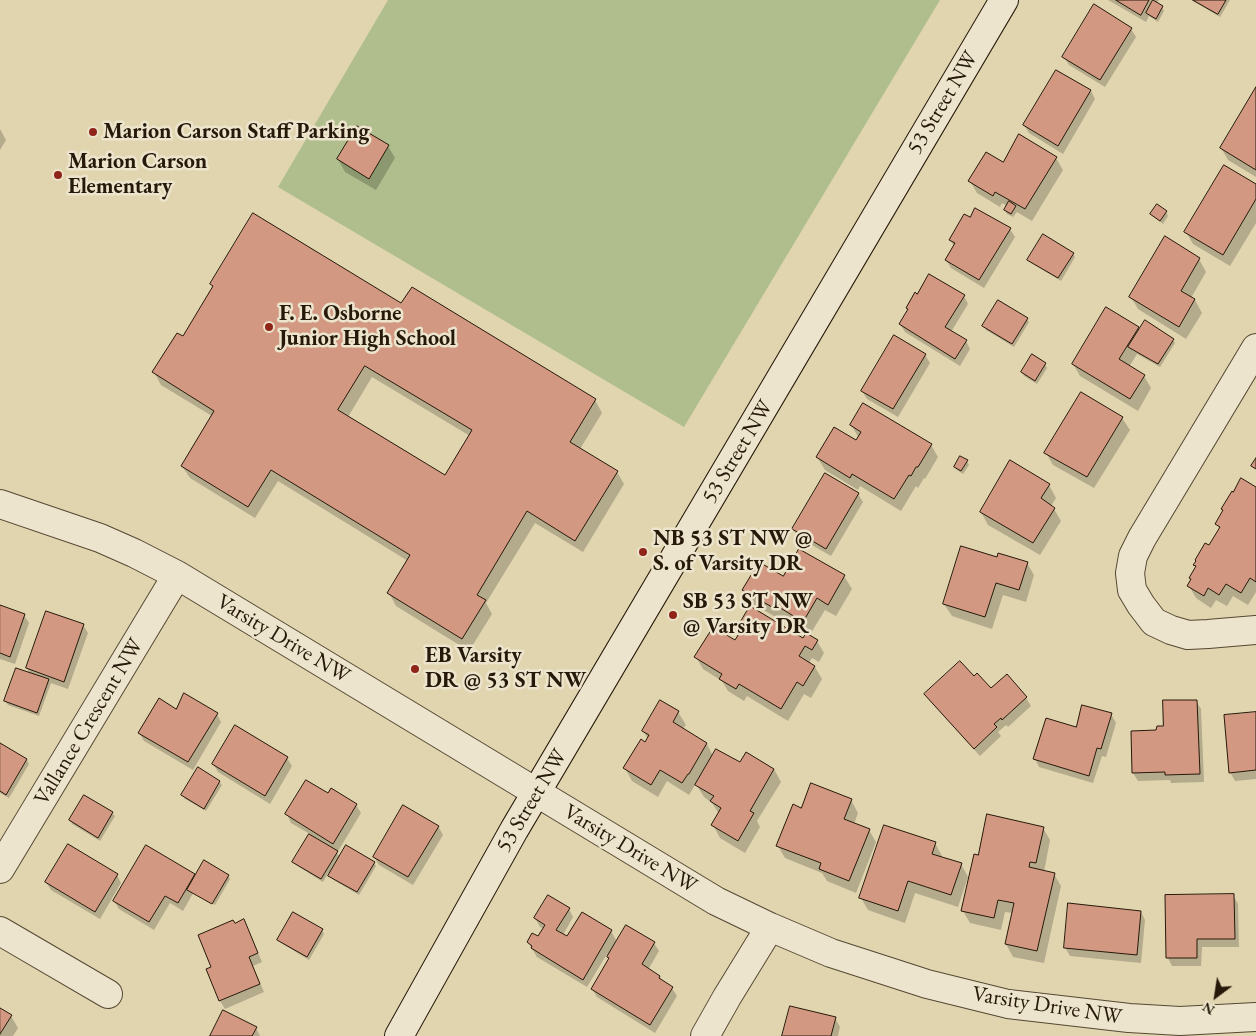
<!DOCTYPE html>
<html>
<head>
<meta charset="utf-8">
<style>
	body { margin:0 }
	#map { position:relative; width:1256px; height:1036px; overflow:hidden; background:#e1d5b0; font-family:"EB Garamond",serif }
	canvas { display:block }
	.north { position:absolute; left:1191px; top:971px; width:50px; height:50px; -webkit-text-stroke:4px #ece4cc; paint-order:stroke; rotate:211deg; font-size:14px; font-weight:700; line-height:20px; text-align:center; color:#261909 }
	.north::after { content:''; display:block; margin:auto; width:18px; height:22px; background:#261909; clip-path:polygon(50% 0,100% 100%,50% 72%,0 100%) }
</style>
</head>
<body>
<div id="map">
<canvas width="1256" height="1036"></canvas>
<div class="north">N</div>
</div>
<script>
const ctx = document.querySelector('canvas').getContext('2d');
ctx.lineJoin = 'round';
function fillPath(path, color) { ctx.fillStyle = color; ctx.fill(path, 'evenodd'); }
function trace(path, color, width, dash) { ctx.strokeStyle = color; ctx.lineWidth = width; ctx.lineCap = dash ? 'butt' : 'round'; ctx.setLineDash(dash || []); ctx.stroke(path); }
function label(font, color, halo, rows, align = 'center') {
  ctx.font = font + ' "EB Garamond",serif'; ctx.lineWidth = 5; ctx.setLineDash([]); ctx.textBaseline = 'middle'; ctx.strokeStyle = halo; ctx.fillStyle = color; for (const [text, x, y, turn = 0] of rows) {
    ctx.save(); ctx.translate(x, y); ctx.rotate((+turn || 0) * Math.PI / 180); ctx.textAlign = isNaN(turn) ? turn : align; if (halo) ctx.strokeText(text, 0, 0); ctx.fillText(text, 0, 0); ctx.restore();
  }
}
const green = new Path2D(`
	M388,0H940L684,427L278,187Z`);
const shadow = new Path2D(`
	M1108,0H1159L1156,4L1162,7L1164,11L1158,22L1149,16L1146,22Z
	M1191,0H1230L1220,17Z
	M1131,29L1136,37L1105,87L1069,65L1064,57Z
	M1057,72L1091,91L1095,99L1063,154L1029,133L1024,125Z
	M1256,90V177L1228,160L1221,148Z
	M0,129L6,140L0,150Z
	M388,146L395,158L376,190L345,172L338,159Z
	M1056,158L1063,170L1032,221L1017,212L1013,217L1007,214L1005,210L1007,206L1002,203L1000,207L977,193L970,181L1003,163Z
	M1256,186V223L1230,266L1193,244L1186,232Z
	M1166,212L1168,216L1163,224L1154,217L1152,214Z
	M1010,229L1015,237L984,288L951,268L946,260L954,246L950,240Z
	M1073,254L1075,257L1061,281L1031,263L1029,260Z
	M1199,259L1206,272L1191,298L1195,300L1202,313L1186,339L1138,309L1131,297Z
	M211,284L402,305L595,400L602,413L580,449L617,472L624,484L583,552L535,523L486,603L492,614L469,651L396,606L389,593L408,561L278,481L255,518L190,478L182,466L212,416L161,385L154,372L183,338L214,289ZM372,377L470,436L445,476L348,417Z
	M964,296L968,304L951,332L966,341L970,349L960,366L905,332L900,324Z
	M1027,319L1029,322L1014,347L986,330L984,326Z
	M1138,328L1140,331L1173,340L1175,343L1160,367L1137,354L1129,367L1144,376L1151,388L1138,411L1080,376L1073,364Z
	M925,355L930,363L898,417L867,399L862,391Z
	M1045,364L1047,368L1037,384L1024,376L1022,372Z
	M1082,393L1122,418L1130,430L1094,488L1053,465L1046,453Z
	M851,425L931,445L938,457L925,479L924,478L918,488L916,486L901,511L860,486L858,490L825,470L817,457L856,442L859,438Z
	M967,461L969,465L963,474L957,470L955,467Z
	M1049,485L1056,498L1051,506L1054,509L1061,521L1040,555L988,525L981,512Z
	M1256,489V592L1248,605L1233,596L1227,606L1216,600L1211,608L1196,598L1189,586L1197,568L1195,565L1209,546L1220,529L1216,524Z
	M858,494L863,502L831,556L798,537L793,529Z
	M799,550L844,576L852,589L836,616L825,610L811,633L781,616L779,619L751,603L744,590L783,578Z
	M998,559L1027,563L1034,575L1026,602L1003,595L992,629L952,616L944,604Z
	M0,606L24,615L29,623L15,664L0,659Z
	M83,625L88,633L68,689L51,683L39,716L8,705L5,701L30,674L27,668Z
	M737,630L817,641L824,653L819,662L812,658L809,663L815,667L822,679L811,698L804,694L788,721L747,696L744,701L728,691L722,681L703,669L696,657L735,642L740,634Z
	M1007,676L1026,698L1031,706L1008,727L1006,725L998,732L1001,736L980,756L931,702L926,694L974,678L991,690Z
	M1196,701L1201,709L1204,782L1171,783L1170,780L1138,781L1133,773L1157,732L1164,728Z
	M678,712L686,725L682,730L707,744L713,756L740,764L774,769L781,782L757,821L760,827L745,853L720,838L713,825L719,814L712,803L704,797L697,786L695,785L689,795L667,781L658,797L632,781L625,768L648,739L643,731Z
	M217,714L221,722L193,770L144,741L139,733Z
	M1111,714L1116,723L1106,757L1102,756L1093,783L1039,767L1035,759L1077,728Z
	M1256,714V779L1235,781L1230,772Z
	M0,745L27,760L29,764L9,798L0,793Z
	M287,758L292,766L270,804L218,772L213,764Z
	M219,782L222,785L206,811L185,799L183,795Z
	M332,790L356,805L361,813L337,853L340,857L374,863L376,866L359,895L332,879L328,873L323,882L296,865L294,862L310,834L291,823L287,814L329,794Z
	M851,800L858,813L854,824L869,830L876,842L856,893L827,881L822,873L785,858L778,846L802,810Z
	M112,813L115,816L100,841L72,824L70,820Z
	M438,826L443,835L413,885L379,865L374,857Z
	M1043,828L1050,840L1044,872L1054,874L1061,886L1044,963L1013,957L1006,944L1013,913L1005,912L1001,930L970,923L963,911L979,857Z
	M935,843L942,856V858L961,864L968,877L958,907L915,893L905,923L868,910L861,898Z
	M146,846L194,875L195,877L228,875L230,879L215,905L194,893L192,895L214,907L192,895L183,911L170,903L154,930L119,909L114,901Z
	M117,875L121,883L100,919L51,890L46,882Z
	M1233,895L1238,904L1239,947H1202L1201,966H1172L1168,958Z
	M569,909L573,917L563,935L567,938L611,931L617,942L654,943L659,951L648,970L659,976L662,981L672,988L677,996L655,1033L597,997L592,989L610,959L607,954L587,987L537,957L528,942L539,938L544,929L540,927L535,918Z
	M1141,912L1145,920L1141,963L1070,956L1065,947Z
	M294,914L322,930L324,934L309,960L281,943L279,940Z
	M234,924L248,929L262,962L253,966L264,992L225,1009L220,1001L207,970L213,967Z
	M0,1009L11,1016L18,1028L13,1036H0Z
	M835,1018L840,1027L838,1036H784Z
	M256,1028L260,1036H211Z`);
const building = new Path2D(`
	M1116,0H1149L1141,15Z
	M1153,0L1163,6L1156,19L1146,13Z
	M1193,0H1226L1218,14Z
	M1094,4L1132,28L1100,80L1062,57Z
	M1056,70L1091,90L1058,146L1023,125Z
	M1256,87V170L1220,148Z
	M357,126L389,145L369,179L337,159Z
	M1019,134L1057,157L1025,209L995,192L993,196L968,181L986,152L1003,162Z
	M1224,165L1256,184V199L1223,255L1184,232Z
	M1009,201L1016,206L1011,214L1004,210Z
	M1157,204L1167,211L1160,221L1150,214Z
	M975,208L1011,228L979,280L945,260L955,243L949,240L964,214L970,217Z
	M253,213L401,303L412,287L596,399L570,442L618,471L575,541L527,511L477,595L486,600L462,639L387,593L410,555L271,470L248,507L181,466L214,411L152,372L177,333L183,336L213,286L210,284ZM365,366L472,430L445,475L338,410Z
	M1043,234L1074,253L1058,278L1027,260Z
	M1165,236L1200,258L1181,291L1195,299L1179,327L1129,297Z
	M929,274L965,295L945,327L967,340L955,359L899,324L908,309L906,308L915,292L917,294Z
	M998,300L1028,318L1012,344L982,326Z
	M1106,307L1139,327L1119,359L1145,375L1130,399L1072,364Z
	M1145,320L1174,339L1158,364L1128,347Z
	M894,335L926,354L893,409L861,391Z
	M1032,354L1046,363L1035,381L1021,372Z
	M1081,392L1123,417L1087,477L1044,453Z
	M863,403L932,444L918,467H916L911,476L909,475L894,499L852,474L850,478L816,457L834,427L856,440L861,432L850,425Z
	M960,456L968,460L961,471L954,467Z
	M1256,458V469L1251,466Z
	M1010,460L1050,484L1041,498L1055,508L1033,543L980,512Z
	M825,473L859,493L826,549L792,529Z
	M1241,478L1256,487V582L1250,578L1241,593L1226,584L1219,595L1208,588L1204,596L1187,586L1191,579L1189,578L1196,566L1193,565L1196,561L1195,560L1205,543L1209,545L1220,527L1215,524L1223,510L1221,509L1232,491L1233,492Z
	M961,546L997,557L998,553L1028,562L1019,590L996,583L985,617L943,604Z
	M799,549L845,575L828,605L817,598L803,622L774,604L772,607L742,590L759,562L783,576Z
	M0,605L25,614L10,657L0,653Z
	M750,606L803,638L806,633L818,640L812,650L805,646L799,656L815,666L803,686L797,682L781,709L739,684L736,689L719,679L722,674L694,657L713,627L735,640L740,632L736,630Z
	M46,611L84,624L64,682L26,668Z
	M960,661L974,676L977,673L991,688L1007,674L1027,697L1002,720L1001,718L994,724L997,727L974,749L924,694Z
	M16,668L49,679L37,713L4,701Z
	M184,693L218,713L188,762L138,733L159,698L176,709Z
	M660,700L679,711L673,722L707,743L689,774H688L682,783L660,770L651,785L623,768L641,739L645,742L649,735L642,731Z
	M1163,700H1197L1200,774L1165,775V772L1132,773L1131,731L1156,730L1157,726H1163Z
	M1082,705L1112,713L1101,749L1097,748L1089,776L1033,759L1046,718L1076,727Z
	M1256,712V770L1229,773L1224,715Z
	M235,725L288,757L265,796L212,764Z
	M0,743L27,759L6,795L0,791Z
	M716,749L740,762L746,752L774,769L750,811L754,813L738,841L711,825L721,808L710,801L714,796L695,785Z
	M198,767L220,781L204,809L181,795Z
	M306,780L328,793L331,788L357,804L333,844L285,814Z
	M811,783L852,799L844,819L870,829L849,881L819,869L821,863L776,846L793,804L801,808Z
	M84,795L113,812L98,838L69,820Z
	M403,805L439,826L408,877L373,857Z
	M987,814L1044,827L1036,863L1030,862L1029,867L1055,873L1037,951L1005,944L1014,903L998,900L994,918L961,911L974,854L978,855Z
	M884,825L936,842L932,854L962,863L951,895L908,881L898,911L859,898Z
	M309,834L338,851L321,879L292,862Z
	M68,844L118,874L95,912L45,882Z
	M146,845L195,874L178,903L165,896L149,922L113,901Z
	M346,845L375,862L357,892L328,876Z
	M204,860L229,875L212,904L187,890Z
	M1234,894L1235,939H1197V958H1166L1165,895Z
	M548,895L570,908L556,930L567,936L582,912L612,930L583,980L531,948L532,946L527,942L532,933L538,936L545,925L534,918Z
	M1068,903L1141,911L1137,955L1064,948Z
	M293,912L323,929L307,957L277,940Z
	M244,919L258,953L249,957L260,984L219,1001L206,969L211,967L198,935L233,920L235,923Z
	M626,925L655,942L642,964L660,976L659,978L673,987L650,1025L591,989L609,958L607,957Z
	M790,1006L836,1017L831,1036H782Z
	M0,1008L12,1015L0,1034Z
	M223,1010L257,1027L252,1036H210Z`);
const street = new Path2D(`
	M1256,348L1142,538L1133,556L1130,573L1132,590L1141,605L1154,622L1171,630L1188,635L1208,634L1256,630
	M0,504L100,538L134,553L177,575L716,901L770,927L831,953L927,984L1008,1004L1129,1018L1180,1021L1256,1017
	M0,869L177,575
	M0,931L108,994
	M705,1036L727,997L770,927`);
const secondary = new Path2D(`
	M399,1036L514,830L1004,0`);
const markers = [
	[93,132,5,"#8f2418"],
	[58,175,5,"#8f2418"],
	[269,327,5,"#8f2418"],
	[643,552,5,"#8f2418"],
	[673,615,5,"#8f2418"],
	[415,669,5,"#8f2418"]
];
const streetNames = [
	["53 Street NW",943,103,-59],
	["53 Street NW",738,452,-59],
	["Varsity Drive NW",283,639,31],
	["Vallance Crescent NW",89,722,-59],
	["53 Street NW",532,801,-59],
	["Varsity Drive NW",630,849,31],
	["Varsity Drive NW",1047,1006,9]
];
const poiNames = [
	["Marion Carson Staff Parking",103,132],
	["Marion Carson",68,162],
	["Elementary",68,187],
	["F. E. Osborne",279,314],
	["Junior High School",279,339],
	["NB 53 ST NW @",653,539],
	["S. of Varsity DR",653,564],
	["SB 53 ST NW",683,602],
	["@ Varsity DR",683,627],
	["EB Varsity",425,656],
	["DR @ 53 ST NW",425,681]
];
fillPath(green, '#b0be8d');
fillPath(shadow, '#0003');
fillPath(building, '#d29882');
trace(building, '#261909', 1);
trace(street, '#554833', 30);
trace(secondary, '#261909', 30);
trace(street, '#ece4cc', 28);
trace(secondary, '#ece4cc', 28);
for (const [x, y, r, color] of markers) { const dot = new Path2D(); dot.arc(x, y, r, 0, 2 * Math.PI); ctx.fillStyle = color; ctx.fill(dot); trace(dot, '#ece4cc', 2); }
label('22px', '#261909', '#ece4cc', streetNames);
label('bold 22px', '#261909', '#ece4cc', poiNames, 'left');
</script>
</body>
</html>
